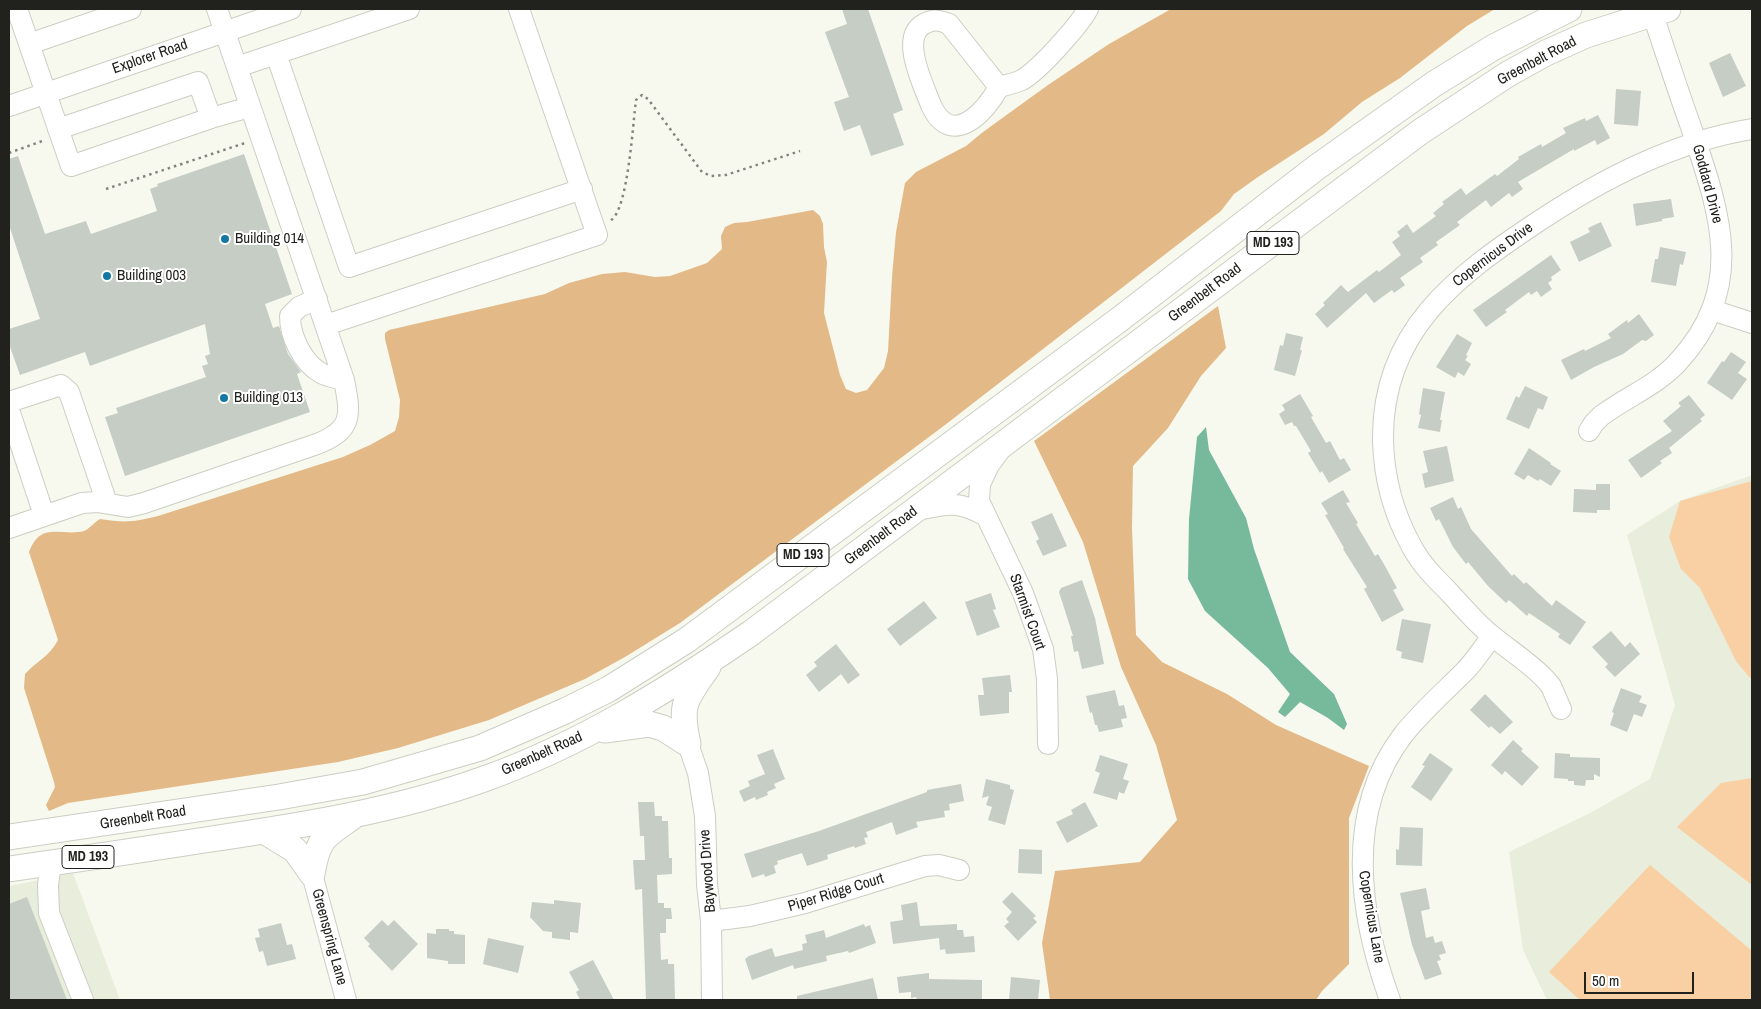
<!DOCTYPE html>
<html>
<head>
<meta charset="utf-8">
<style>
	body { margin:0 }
	#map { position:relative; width:1761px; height:1009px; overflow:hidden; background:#f7f9ee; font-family:"Archivo Narrow",sans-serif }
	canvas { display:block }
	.frame { position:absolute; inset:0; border:10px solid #21221e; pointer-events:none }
	.scale { position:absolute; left:1584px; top:972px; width:110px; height:22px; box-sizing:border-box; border:2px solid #21221e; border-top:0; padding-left:6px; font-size:15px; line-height:18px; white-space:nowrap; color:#21221e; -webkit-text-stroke:4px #fff; paint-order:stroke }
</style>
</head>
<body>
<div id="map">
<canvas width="1761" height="1009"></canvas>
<div class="frame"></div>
<div class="scale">50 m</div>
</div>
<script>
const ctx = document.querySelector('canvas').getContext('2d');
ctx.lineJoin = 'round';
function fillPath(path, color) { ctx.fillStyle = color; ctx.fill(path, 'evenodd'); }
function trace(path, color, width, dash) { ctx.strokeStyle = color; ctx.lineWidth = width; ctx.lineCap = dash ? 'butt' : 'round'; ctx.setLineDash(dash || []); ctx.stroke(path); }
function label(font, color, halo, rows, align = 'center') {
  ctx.font = font + ' "Archivo Narrow",sans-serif'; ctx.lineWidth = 4; ctx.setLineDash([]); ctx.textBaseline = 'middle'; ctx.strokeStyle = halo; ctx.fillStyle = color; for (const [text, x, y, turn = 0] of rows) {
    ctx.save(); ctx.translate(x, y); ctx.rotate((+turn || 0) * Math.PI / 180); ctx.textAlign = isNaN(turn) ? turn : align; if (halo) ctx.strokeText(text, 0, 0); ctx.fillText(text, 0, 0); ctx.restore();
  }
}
const built = new Path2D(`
	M1752,475V1000H1547L1523,950L1509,852L1590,813L1650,779L1675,705L1627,535L1680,501Z
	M73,873L120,1000H9V886Z`);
const green = new Path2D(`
	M1752,481V677L1750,678L1736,661L1700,588L1681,569L1669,537L1680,501Z
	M1752,778V885L1677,827L1721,783Z
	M1650,865L1752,951V1000H1580L1549,972Z`);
const forest = new Path2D(`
	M1171,9H1495L1467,26L1400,78L1362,102L1324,134L1258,177L1234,194L1221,211L945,425L680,623L625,657L585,679L489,720L398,748L338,762L68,803L49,811L46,805L55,787L54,782L24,688L25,674C37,661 49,657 58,640L29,552C41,520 61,537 84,531C89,529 95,522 100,519C125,523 134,522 158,516L343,457L370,445L395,431L399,417L400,400L385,339V333L389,330L545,294L569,283L602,274L625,272L655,277L670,276L707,263L722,249L721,236L725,227L734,223L747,222L813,210L820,216L823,224L824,247L827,262L824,313L840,375L846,389L856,393L867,390L884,368L888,351L892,277L896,232L905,183L916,172L966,146L983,132L1048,85L1109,44Z
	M1218,306L1226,348L1201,376L1168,428L1133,466L1132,528L1136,635L1162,662L1227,694L1276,725L1369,766L1349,818V964L1322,991L1316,1000H1050L1042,943L1055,871L1140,862L1177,820L1156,745L1121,667L1083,542L1034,441Z`);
const water = new Path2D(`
	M1206,427L1209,450L1246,518L1254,549L1290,652L1334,694L1347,724L1344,730L1328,718L1300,702L1285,717L1278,712L1290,694L1268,668L1205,611L1188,579L1189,519L1197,437Z`);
const building = new Path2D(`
	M842,9H868L903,110L893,114L904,145L871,156L860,125L844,131L834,102L849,97L825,32L847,24Z
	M1730,53L1746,86L1723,97L1709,63Z
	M1616,89L1641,91L1638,126L1614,124Z
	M1598,115L1610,138L1597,145L1595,140L1574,151V149L1518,182L1523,189L1512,197L1509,193L1491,207L1486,200L1457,222L1460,225L1436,242L1438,245L1420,258L1423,262L1400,278L1405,285L1394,293L1392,290L1374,303L1366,293L1327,328L1315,314L1325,305L1323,303L1341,285L1348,292L1377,270L1379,272L1401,255L1392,242L1400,236L1397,232L1407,224L1413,233L1436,216L1433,213L1444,204L1442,202L1461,188L1466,195L1495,174L1497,176L1519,159L1518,157L1541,144L1542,147L1566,133L1563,128L1585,118L1586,121Z
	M244,154L292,294L265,304L273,328L279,326L288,354L301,372L297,374L310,412L125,476L105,417L118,413L116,408L206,377L202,366L208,364L205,356L210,354L205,324L90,366L85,352L20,375L9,344V329L40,319L9,225V159L18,156L45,234L86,221L91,234L157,211L150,189L158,186L157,184Z
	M1671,199L1674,217L1662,219V221L1636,226L1633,204Z
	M1601,222L1612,246L1579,262L1570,242L1590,232L1588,228Z
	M1660,247L1686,252L1683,265L1680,264L1676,286L1651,282L1655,259H1658Z
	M1551,255L1561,270L1551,277L1552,280L1548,283L1552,289L1541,297L1537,291L1531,295L1529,292L1505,310L1507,312L1486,327L1473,310Z
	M1639,314L1654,335L1646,341L1642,340L1623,354L1594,367L1571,380L1561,360L1584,349L1585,351L1611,338L1608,334L1627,320L1628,323Z
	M1286,333L1303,337L1300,350H1302L1295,376L1274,370L1280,345L1283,346Z
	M1457,334L1472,343L1466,355L1468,356L1465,360L1471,364L1464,376L1458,372L1455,378L1436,367Z
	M1731,352L1746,362L1738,373L1747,379L1732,400L1707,383L1722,361L1724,362Z
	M1525,386L1548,397L1543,410L1538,408L1529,429L1506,419L1516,396L1519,398Z
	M1423,388L1445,392L1440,420H1442L1440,432L1418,428L1421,415L1419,414Z
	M1300,394L1313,416L1311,417L1326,443L1330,441L1340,460L1344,458L1351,470L1329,483L1322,471L1320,473L1308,453L1311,451L1296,426H1294L1292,422L1285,425L1279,414L1285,410L1282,405Z
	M1689,395L1705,415L1700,419L1702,421L1669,448L1672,453L1660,461L1662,463L1641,478L1628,460L1672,431L1663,421L1681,406L1678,403Z
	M1447,446L1454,481L1425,488L1422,474L1428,472L1423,451Z
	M1529,448L1551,463L1550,464L1561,471L1551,486L1540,479L1538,481L1528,475L1524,480L1514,474Z
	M1596,484H1610V510H1597V513L1573,512L1574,489L1596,490Z
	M1343,490L1350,502L1346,503L1358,523L1356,524L1375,556L1378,554L1385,566L1397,588L1393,590L1404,610L1382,622L1364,589L1367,587L1343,549L1344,548L1325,515L1328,514L1321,503Z
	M1453,497L1458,509L1461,507L1471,529L1512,576L1514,574L1524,584L1526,582L1552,606L1556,600L1586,622L1570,645L1558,637L1560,634L1529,613L1527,616L1509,600L1506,603L1488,586L1468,562L1466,564L1453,547L1439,519L1436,521L1430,508Z
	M1052,513L1067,546L1043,556L1036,541L1039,539L1031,522Z
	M1082,580L1095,618L1104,664L1082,669L1078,651L1074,652L1071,636H1073L1059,592L1061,588Z
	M991,593L996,609L993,610L1000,627L977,636L965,602Z
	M924,601L937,618L900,646L887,629Z
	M1402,619L1431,624L1423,663L1401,658L1402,652L1396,650Z
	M1611,631L1625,647L1630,642L1640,654L1615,677L1605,667L1608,664L1592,647Z
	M836,644L860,675L848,684L841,674L819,692L806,675L817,666L814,662Z
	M1010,675L1012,692H1009V713L980,716L978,695H984L982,678Z
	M1621,688L1642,696L1639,702L1647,705L1642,717L1634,714L1627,732L1610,725L1614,713L1612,712Z
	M1115,690L1119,706L1124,705L1127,718L1121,719L1123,727L1099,732L1097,725H1095L1092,712L1090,713L1086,696Z
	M1485,694L1513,722L1500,734L1491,726L1489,728L1470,710Z
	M1513,740L1523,749L1521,751L1539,767L1522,786L1505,771L1502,775L1491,765Z
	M773,749L785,779L774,784L776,788L767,792L768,795L756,800L755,797L744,802L739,791L750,786L748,781L765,774L757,755Z
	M1430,753L1453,769L1431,801L1411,787L1425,766L1422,765Z
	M1555,753L1570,754V757L1600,758V777L1594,774V780H1586L1585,786L1574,785V781H1568V779L1554,778Z
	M1100,755L1128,764L1123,779L1129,781L1124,794L1119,792L1117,800L1093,793L1100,773L1095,771Z
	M986,779L1010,785V789L1014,790L1005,825L988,820L992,807L986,805L989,796L982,798Z
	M961,784L964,801L949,804L950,810L944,811L945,817L916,822L918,827L896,835L892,822L866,832L868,837L864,838L866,844L855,848L854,846L827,855L828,859L807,866L802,853L777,861L778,864L774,866L776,873L765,877L764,874L752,878L744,854L819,831L927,792V790Z
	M638,802H654L655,816H662V821H668L669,858H672V874L657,875L658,903H664V908H671L672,919H666V933H660L661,960L668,959V964H674L675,1000H646L642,889L635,890L633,860H645L644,836H640Z
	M1085,802L1098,826L1067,843L1056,822L1073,814L1071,810Z
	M1400,827L1423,828L1422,866L1396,865V849L1399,850Z
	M1019,849L1042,850V874L1018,873Z
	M1426,888L1430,909L1421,911L1426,938L1433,936L1435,943L1442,941L1446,953L1439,955L1441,960L1437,961L1442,974L1425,980L1412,945L1400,893Z
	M1012,892L1036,916L1033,918L1037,922L1018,941L1004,926L1009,922L1006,919L1012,912L1002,902Z
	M27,897L67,1000H9V904Z
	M554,900L581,903L578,933L570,932V940L552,938V932L543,931L530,917L532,902L554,904Z
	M917,902L920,926L957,924V930H963L964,937L974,936L975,952L946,954L945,949L940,950L939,938L893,944L890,922L903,920L901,905Z
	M382,920L388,926L394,920L418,944L392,971L368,946L370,944L364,938Z
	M281,923L287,945L292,944L296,959L267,966L263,951L259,952L255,938L260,937L258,929Z
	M864,924L865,927L870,925L876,943L849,953L848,951L826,956L827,961L794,969L793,965L752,980L745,959L749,956L772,948L775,957L803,950L802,944L807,943L805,935L824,930L826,938Z
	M436,929H449V931H454V934L465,935V964H448V961L427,958V933L436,934Z
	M488,938L524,946L518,973L483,964Z
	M593,960L614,1000H580L576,992L579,990L569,972Z
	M929,973V979L982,980V1000H917L916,997L911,998V992L899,993L897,977Z
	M1011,977L1040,980L1038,1000H1009Z
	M873,978L878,1000H797V996Z`);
const path = new Path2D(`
	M9,153L45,140
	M106,189L245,143
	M611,220C628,210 633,122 636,100L642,95L648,99L702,172L711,176L726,175L800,151`);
const minor = new Path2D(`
	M17,9L71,166L211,118L250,107
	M29,44L131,9
	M276,54L349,267L582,189
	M237,67L409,9
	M999,87L949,24C940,20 933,19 924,24C899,37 924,86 931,105C951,149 985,113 999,87C1007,85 1015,83 1022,80C1039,70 1078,27 1088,9
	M9,106L291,9
	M58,129L198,82L211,118
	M317,299L299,307L290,316C290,337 303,363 321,373C328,377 337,378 344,380
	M1712,310L1752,323
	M326,325L597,235L519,9
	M9,402L61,385L69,392L107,503
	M9,410L44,515
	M1589,431L1594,423L1601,416C1626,397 1656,386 1678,362C1747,287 1720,213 1691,127C1677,88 1664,48 1651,9
	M1000,450L989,465L980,484L979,501L1023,593L1043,649L1047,679L1048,744
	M917,510C946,504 957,500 984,515
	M9,528L82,503L97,502L128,507L144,503L317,444C353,430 351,415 344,380L217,9
	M1561,709L1551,686L1545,679C1529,662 1509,650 1491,635C1475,622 1462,606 1448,591C1434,577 1421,564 1412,547C1393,513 1384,479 1383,441C1381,331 1456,276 1539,221C1604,178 1674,142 1752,129
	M688,744L698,773L705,816L707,884L711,921L712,1000
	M51,863L48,885L49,913L83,1000
	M312,874L346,1000
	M711,921L750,916L805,903L925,866L939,865L959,870
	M1390,1000C1359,915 1344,812 1403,735C1422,711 1443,693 1464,672C1475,661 1483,648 1492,636`);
const major = new Path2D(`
	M605,730L649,724L663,728L688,744
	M688,744C679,704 685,700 708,667
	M264,831L295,850L312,874
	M9,837L279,797L363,782L480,748L565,711L609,689L687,640L1120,319L1317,167L1434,84L1494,47L1569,9
	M9,869C74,860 140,850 205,840C299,826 395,811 484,779C580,745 668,690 751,633L1420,132L1508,74L1546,53L1586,35L1668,9
	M312,874C318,839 323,837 351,818`);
const markers = [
	[225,239,5,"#1577a3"],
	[107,276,5,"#1577a3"],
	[224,398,5,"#1577a3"]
];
const shields = [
	[1273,243,52],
	[803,555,52],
	[88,857,52]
];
const shieldNames = [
	["MD 193",1273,243],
	["MD 193",803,555],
	["MD 193",88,857]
];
const streetNames = [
	["Explorer Road",150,57,-19],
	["Greenbelt Road",1537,61,-28],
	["Goddard Drive",1707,184,75],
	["Copernicus Drive",1493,255,-37],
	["Greenbelt Road",1205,293,-37],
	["Greenbelt Road",881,536,-37],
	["Starmist Court",1027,612,70],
	["Greenbelt Road",542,754,-24],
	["Greenbelt Road",143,818,-9],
	["Baywood Drive",708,871,-94],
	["Piper Ridge Court",836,893,-17],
	["Copernicus Lane",1371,917,80],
	["Greenspring Lane",329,937,75]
];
const poiNames = [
	["Building 014",235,239],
	["Building 003",117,276],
	["Building 013",234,398]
];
fillPath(built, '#e9eddb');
fillPath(green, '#f8d0a4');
fillPath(forest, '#e4b988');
fillPath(water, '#76b99b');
fillPath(building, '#c5cdc4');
trace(minor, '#cbcec3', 22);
trace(major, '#cbcec3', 27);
trace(path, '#83847d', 2.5, [2.5, 4]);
trace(minor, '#fff', 20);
trace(major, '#fff', 25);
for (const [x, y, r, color] of markers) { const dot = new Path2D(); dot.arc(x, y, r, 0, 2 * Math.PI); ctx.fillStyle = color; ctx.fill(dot); trace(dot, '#fff', 2); }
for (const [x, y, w] of shields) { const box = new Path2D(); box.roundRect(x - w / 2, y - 11.5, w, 23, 4); ctx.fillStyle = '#fff'; ctx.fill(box); trace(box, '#21221e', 1); }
label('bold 14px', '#21221e', null, shieldNames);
label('15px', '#21221e', '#fff', streetNames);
label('15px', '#21221e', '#fff', poiNames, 'left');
</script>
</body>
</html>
